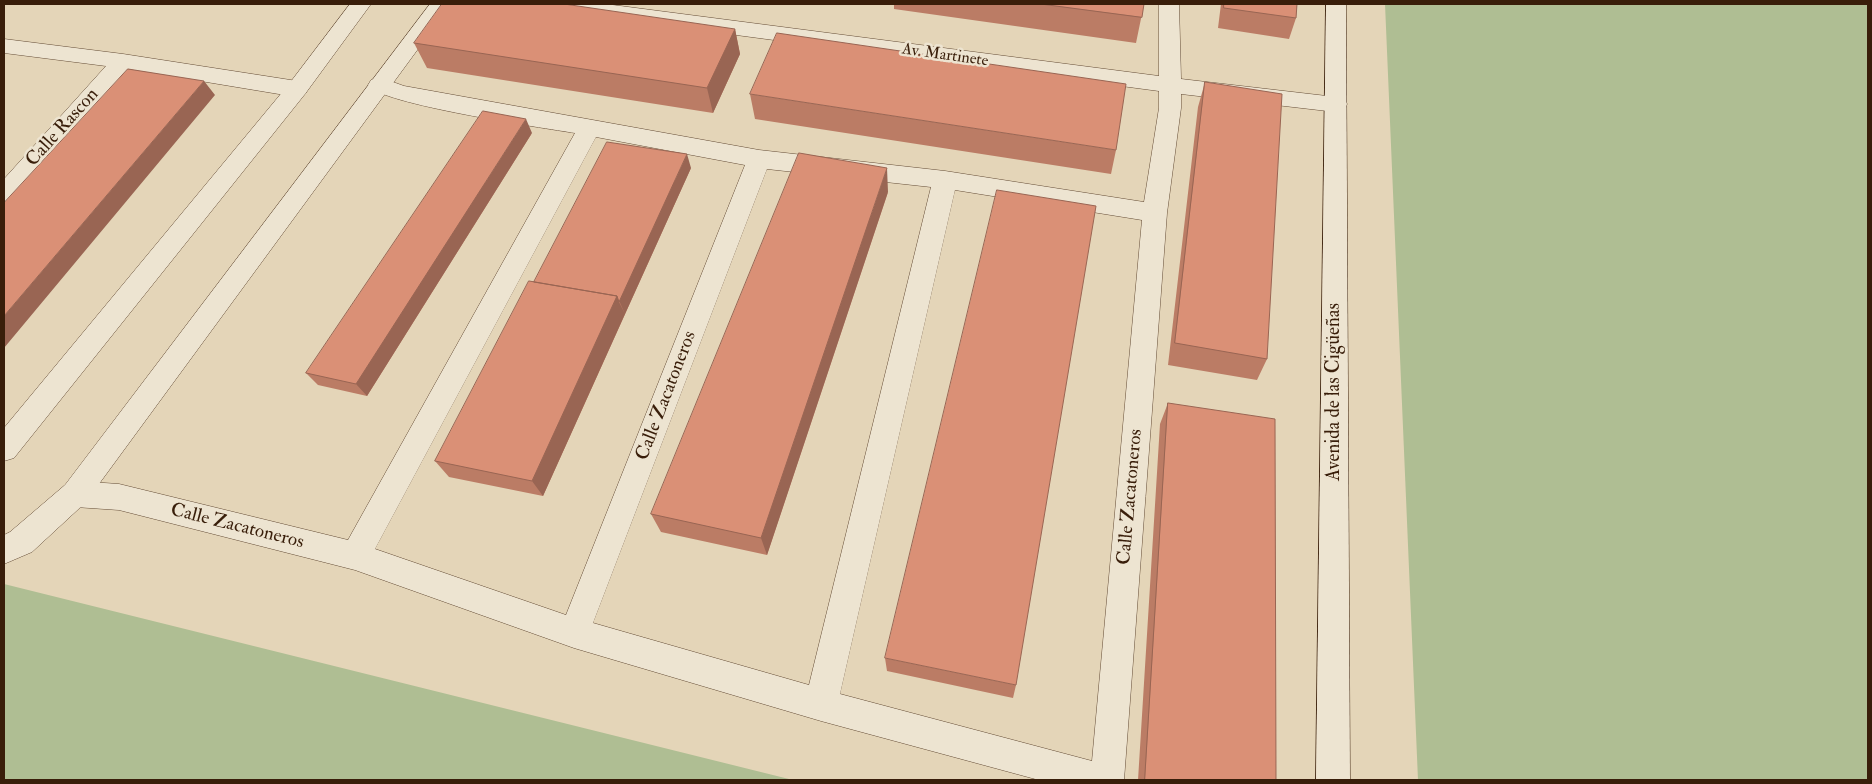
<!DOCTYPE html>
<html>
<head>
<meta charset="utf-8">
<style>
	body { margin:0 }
	#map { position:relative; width:1872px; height:784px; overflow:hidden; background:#e4d5b8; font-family:"IM FELL Double Pica",serif }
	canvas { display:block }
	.frame { position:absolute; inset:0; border:5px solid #391e0a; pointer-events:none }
</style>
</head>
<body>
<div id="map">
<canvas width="1872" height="784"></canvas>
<div class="frame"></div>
</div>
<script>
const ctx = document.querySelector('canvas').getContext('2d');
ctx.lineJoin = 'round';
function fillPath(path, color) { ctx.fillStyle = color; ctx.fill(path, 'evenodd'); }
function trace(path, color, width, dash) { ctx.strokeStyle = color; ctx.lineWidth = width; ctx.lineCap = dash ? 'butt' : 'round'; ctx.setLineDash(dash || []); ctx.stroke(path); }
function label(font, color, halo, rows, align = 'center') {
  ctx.font = font + ' "IM FELL Double Pica",serif'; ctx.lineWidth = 5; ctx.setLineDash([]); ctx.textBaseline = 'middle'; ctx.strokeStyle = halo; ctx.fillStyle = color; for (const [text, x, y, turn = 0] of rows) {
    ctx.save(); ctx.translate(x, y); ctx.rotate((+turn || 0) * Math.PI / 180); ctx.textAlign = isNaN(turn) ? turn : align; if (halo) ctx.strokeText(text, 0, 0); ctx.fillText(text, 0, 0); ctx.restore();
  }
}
const green = new Path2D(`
	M1385,4H1868V780H1418Z
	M4,584L793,780H4Z`);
const minor = new Path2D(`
	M545,4H605L1159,76V4H1179L1181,79L1344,98L1347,104L1344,110L1336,112L1181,94V108L1167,213L1124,780H1039L821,721L574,648L355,570L119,510L75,507L65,503L60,494L65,485L75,481L119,484L348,540L575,133C544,128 379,104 368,85L371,80L379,77L404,86L759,150L945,171L1144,202L1159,108V91L555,11L548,9ZM596,137L745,165L566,615L375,549ZM767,169L931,187L809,685L593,623ZM955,190L1142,220L1092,761L840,694Z
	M4,39L123,54L297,81L305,84L308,89L305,94L297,97L128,69L13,201L4,204V179L106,66L4,53Z`);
const tertiary = new Path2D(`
	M350,4H371L305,94L14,458L4,461V428L289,84Z
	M430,4H451L85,503L32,552L4,564V535L10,532L65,485Z`);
const secondary = new Path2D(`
	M1326,4H1346L1350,780H1316Z`);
const wall = new Path2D(`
	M894,4H1144L1136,43L894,9Z
	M1221,4H1297L1296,18L1289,39L1218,28Z
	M735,29L740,54L713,113L427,68L414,43Z
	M1205,82L1267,359L1257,380L1168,365L1198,107Z
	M750,94L1116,150L1111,174L755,119Z
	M532,133L367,396L318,385L306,373Z
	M691,168L543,496L449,477L435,461L534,282Z
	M888,192L767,555L661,532L651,514Z
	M1168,403L1276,780H1138L1160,424Z
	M885,658L1016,685L1013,698L887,671Z`);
const shadedWall = new Path2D(`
	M735,29L740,54L713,113L707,88Z
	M204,81L215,95L4,348V316Z
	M526,119L532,133L367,396L356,384Z
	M687,154L691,168L625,314L619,302Z
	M887,168L888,192L767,555L761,538Z
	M617,296L625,314L543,496L532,481Z`);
const building = new Path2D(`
	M442,4H564L735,29L707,88L414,43Z
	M1041,4H1144L1142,17Z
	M1224,4H1297L1296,18L1224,8Z
	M777,33L1126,84L1116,150L750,94Z
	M128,69L204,81L4,316V203Z
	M1205,82L1282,94L1267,359L1175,343Z
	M483,111L526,119L356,384L306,373Z
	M607,142L687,154L619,302L617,296L534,282Z
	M799,153L887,168L761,538L651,514Z
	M997,190L1096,206L1016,685L885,658Z
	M529,281L617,296L532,481L435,461Z
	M1168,403L1275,419L1276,780H1145Z`);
const farStreetnames = [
	["Av. Martinete",945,56,8]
];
const streetNames = [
	["Calle Rascon",63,128,-48],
	["Avenida de las Cigüeñas",1335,392,-90],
	["Calle Zacatoneros",667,396,-69],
	["Calle Zacatoneros",1131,497,-85],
	["Calle Zacatoneros",237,527,14]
];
fillPath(green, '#afbe93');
trace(minor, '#644c36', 1);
trace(tertiary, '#644c36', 1);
trace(secondary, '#391e0a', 1);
fillPath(minor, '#ede4d1');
fillPath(tertiary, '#ede4d1');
fillPath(secondary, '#ede4d1');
fillPath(wall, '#bb7c65');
fillPath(shadedWall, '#996553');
fillPath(building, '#da9076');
trace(building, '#996553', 1);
label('16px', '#391e0a', '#ede4d1', farStreetnames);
label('19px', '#391e0a', '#ede4d1', streetNames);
</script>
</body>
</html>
